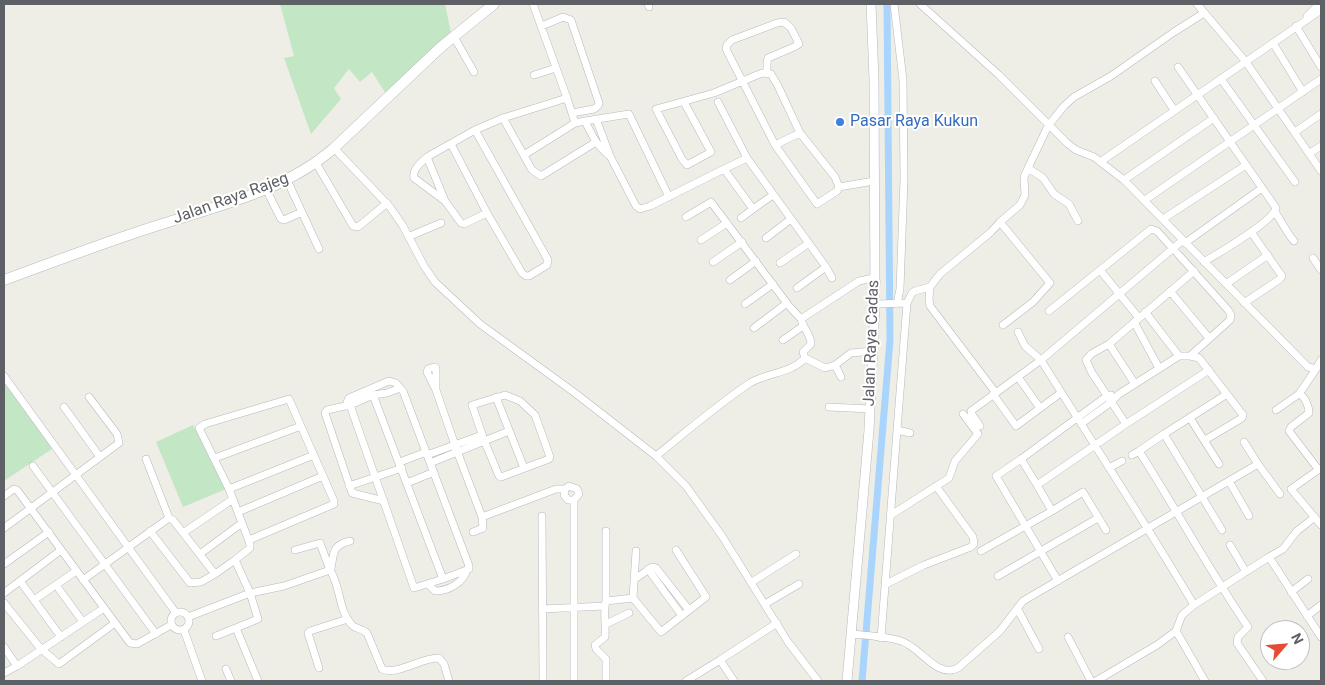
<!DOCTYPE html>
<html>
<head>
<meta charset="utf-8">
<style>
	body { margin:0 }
	#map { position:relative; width:1325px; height:685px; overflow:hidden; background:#efeee6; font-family:Roboto,sans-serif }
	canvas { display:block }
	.frame { position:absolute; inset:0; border:5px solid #5d6166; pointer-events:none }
	.north { position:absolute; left:1260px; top:620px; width:50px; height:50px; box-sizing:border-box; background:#fff; border:1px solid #bec0c2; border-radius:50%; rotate:63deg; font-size:14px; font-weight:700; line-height:20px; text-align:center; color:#5d6166 }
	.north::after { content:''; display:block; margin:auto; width:18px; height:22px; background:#e64c35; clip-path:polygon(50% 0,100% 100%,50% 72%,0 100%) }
</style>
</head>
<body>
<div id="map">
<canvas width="1325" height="685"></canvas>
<div class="frame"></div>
<div class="north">N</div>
</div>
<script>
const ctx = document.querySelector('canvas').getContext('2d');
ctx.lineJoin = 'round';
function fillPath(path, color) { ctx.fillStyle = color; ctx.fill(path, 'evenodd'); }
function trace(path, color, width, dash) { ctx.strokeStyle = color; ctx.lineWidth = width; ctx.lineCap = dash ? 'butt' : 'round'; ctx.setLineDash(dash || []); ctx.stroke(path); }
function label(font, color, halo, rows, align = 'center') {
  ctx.font = font + ' Roboto,sans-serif'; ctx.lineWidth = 4; ctx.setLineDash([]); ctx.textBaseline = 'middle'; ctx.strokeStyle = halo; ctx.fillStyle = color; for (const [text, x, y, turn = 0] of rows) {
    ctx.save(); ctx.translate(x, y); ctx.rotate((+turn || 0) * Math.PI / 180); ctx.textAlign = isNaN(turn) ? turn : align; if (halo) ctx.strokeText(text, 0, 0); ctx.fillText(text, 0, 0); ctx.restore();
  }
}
const green = new Path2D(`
	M280,4H445L452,38L386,94L372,72L360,82L349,69L334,88L341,99L311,134L284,58L294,56Z
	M4,382L55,447L4,481Z
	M193,425L226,489L183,507L156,442Z`);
const canal = new Path2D(`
	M862,681L890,340L887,4`);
const minor = new Path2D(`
	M648,4L649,7
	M894,4L903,80L904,179L900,289L897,304
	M920,4L999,75L1067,143L1076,150L1094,157L1124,180L1308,367L1316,369L1321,360
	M1197,4L1246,62L1321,171
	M1307,16L1319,4
	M542,26L563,17L571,20L599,103L598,106L594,109L572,113
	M1296,26L1321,67
	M454,37L474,72
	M1273,43L1303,92
	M1178,67L1276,208C1273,222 1218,253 1204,262
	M767,72V63L768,58L794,47L799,44L791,28L784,22L777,23L732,40L727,45L726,49L775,145L817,204L837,191L839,187L835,177L800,133
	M534,75L556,68
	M1221,79L1295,182
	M1155,81L1174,110
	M567,98L575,123L585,121C592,135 597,147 610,156
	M684,102L711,152L687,165L682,159L656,109L714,93L762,73L771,74L778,86L800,133L775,145
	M718,102L747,158L826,267L797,288
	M503,118L532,170L541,176L596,142
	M596,119L610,156L636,206L640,209L650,206L724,169L753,209L773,195
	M585,121L629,114L669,197
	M1295,132L1321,114
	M451,144L487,213L522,273L526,276H529L547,265L548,260L475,130
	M334,148L390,207L403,226L424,266L435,282L480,324L575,393L656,456L686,486L722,536L788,642L818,681
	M1310,153L1321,146
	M524,155L575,123
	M427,157C421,163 412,169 414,178L445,201
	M1100,162L1321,10
	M316,163L353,226L358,227L387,203
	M1028,168L1043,178L1054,194L1069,204L1078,221
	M724,169L747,158
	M287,180L319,249
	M1124,180L1214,118
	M839,187L874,181
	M266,189L281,219L284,220L302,212
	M1145,200L1321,79
	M1275,212C1282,222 1286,232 1294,241
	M487,213L464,224L461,223L445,201L427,157L475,130L503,118L567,98L533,4
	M686,217L711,202L789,306L801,319L859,281L874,278L877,283
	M741,218L753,209
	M1163,219L1246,165
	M1000,222L1050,283L1033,302L1003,325
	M410,236L441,223
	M766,238L791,219
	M701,240L727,223
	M1183,240L1041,360C1092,442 1145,522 1194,605
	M1185,243L1262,188
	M1313,258L1321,270
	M713,262L742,242
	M780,263L809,243
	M826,267L832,278
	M1100,270L1139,318
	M730,280L756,261
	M1226,284L1268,255
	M930,287L929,299L930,306L996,393
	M1170,291L1209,338
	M1244,303L1280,279L1282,276L1251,232
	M745,304L773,284
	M878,304L907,303
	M1049,311L1151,229L1157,231L1175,251
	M1145,312L1179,356H1190L1230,320L1231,315L1228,310L1178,254
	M801,319C803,328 811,335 811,344L803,352L805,358
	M1134,322L1159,368
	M754,328L787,303
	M783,340L803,326
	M1109,344L1135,384
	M1190,356L1199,358L1243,415L1242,418L1205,440
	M835,365L841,377
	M4,376L176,613
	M1018,377L1040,408
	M400,388L403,391L469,566V569L443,579L373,395L387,393Z
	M436,390V368L434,367L428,369L427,372L436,390L457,451L482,517L483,528L473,532
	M993,394L1016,426L1058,395
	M1299,394L1316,369
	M373,395L350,405L327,410L325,413L352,493L384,501
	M505,395L520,401L535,415L550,457L549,459L501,477L499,476L484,440L472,405Z
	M496,397L524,468
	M350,405L414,588L443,579
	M348,406L347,402L349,398L389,381L396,383L400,388
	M64,407L100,457
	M829,407L870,409
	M1276,410L1299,394C1305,396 1309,407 1309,413L1291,427L1289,431L1318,469
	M1190,418L1219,464
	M1081,424L1110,403L1119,394L1179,356
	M1126,424L1209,370
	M980,426L971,413V411L1041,360L1025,346L1018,332
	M910,433L897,430L907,303L912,293L915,291L930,287L940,274L991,232L1000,222L1020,205L1025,195L1024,177L1028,168L1048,126L1064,106L1074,97L1111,76L1174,32L1204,13
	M1164,434L1227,394
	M1244,442L1258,464
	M1139,451L1164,434L1222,530
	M427,455L482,435
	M1132,455L1139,451C1176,509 1209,570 1248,627L1238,637L1237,643L1263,681
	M656,456C687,431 717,405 750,383C768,372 790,374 805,358L825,368L835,365L851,353L873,351
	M215,458L301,426
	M146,459L169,518
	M1021,459L1107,396L1111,395
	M400,462L426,452
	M430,463L509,431
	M33,466L156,634
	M1109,468L1122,461
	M1321,468L1291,489L1321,525
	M1229,481L1249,516
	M407,483L434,472
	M349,486L402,468
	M229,489L314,455
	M4,496L14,489L17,490L130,643L137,644L171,625
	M574,500H568L564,495L565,489L569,486L577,489L579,494L574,500V681
	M1052,511L1083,492L1106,530
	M238,512L323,476
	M891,515L949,478L955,461L978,434L963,414
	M542,516L543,681
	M482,517L556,489H565
	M4,528L119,443L117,434L89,397
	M150,531L190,583L201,582L215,574
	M606,531V601C603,612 606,626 605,637L595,645L596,649L606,659V681
	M183,533L233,499
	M1230,545L1246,572
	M295,550L320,543L330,570
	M636,551L633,598L661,632L706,597L676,550
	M981,551L1052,511L1037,485
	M200,554L242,523
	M1269,557L1321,637
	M235,560L250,548V544L229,489L199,428L205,424L289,399L334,501V504L249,540
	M4,564L49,532
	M331,568C334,553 332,545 350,541
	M648,569L682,616
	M998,576L1098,518
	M635,579L652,567L656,568L689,610
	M83,580L169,518L173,520L215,574L235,560L250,593L258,619L216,636
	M20,581L61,637
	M1058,581L996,476L1021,459L1037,485L1126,424L1092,373L1086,360L1091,354L1109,344L1194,271
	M752,582L796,554
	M428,584L435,591C448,591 464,583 467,569
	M886,584L924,565L971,547L974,544L973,537L936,486
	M56,585L83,622
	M1291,592L1308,579
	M4,593L61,550
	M34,600L76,571
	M606,601L633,598
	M4,603L41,649L59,664L115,623
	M765,604L799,584
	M1017,608L1039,649
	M542,609L605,606
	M171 621a9 9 0 1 1 18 0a9 9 0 1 1-18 0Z
	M1307,616L1321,605
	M188,617L250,593L284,586L330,570C341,586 338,612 353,626C357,629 363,629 367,633L382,669C396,676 423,657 439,658L444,664L449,681
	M606,624L629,613
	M236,628L258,681
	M184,630L202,681
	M1176,631L1205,681
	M851,634C865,635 888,637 901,641C921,647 936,679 958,668L1000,631L1023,601L1258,464L1280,494
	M1068,637L1091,681
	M881,638L897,430
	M4,647L17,666L104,608
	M720,660L734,681
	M319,668L308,633L310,631L348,619
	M226,669L231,681
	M4,673L17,666
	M686,681L720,660L777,623
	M1096,681L1157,645L1176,631L1182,615L1194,605L1269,557L1283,549L1297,531L1315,517`);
const tertiary = new Path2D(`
	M847,681L869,430L875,304L874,79L871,4`);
const secondary = new Path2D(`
	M4,280C56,261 108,241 162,224C221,205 286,190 334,148L441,47L494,4`);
const markers = [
	[840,122,5,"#3f7fe0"]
];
const shopNames = [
	["Pasar Raya Kukun",850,122]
];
const streetNames = [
	["Jalan Raya Rajeg",231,199,-20],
	["Jalan Raya Cadas",872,343,-88]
];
fillPath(green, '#c3e6c5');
trace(canal, '#a8d4fd', 7);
trace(minor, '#b6b8bc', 8);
trace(tertiary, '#b6b8bc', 10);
trace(secondary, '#b4b8bd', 11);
trace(minor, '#fff', 7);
trace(tertiary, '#fff', 9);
trace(secondary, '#fff', 10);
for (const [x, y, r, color] of markers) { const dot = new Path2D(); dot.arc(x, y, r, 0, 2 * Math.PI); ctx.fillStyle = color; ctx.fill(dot); trace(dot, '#fff', 2); }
label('16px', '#366cbe', '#fff', shopNames, 'left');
label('16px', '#5d6166', '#fff', streetNames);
</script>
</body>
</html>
